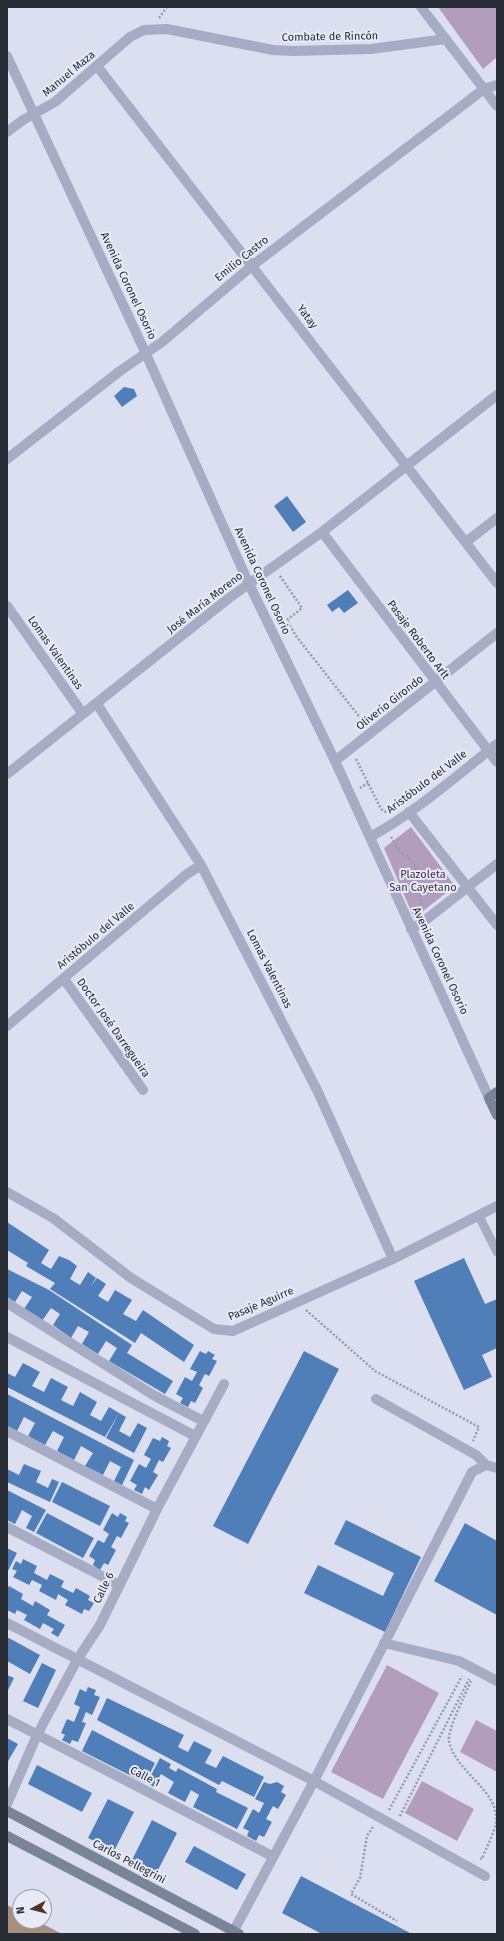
<!DOCTYPE html>
<html>
<head>
<meta charset="utf-8">
<style>
	body { margin:0 }
	#map { position:relative; width:504px; height:1941px; overflow:hidden; background:#dcdfef; font-family:"Fira Sans",sans-serif }
	canvas { display:block }
	.frame { position:absolute; inset:0; border:8px solid #282c34; pointer-events:none }
	.north { position:absolute; left:12px; top:1889px; width:40px; height:40px; box-sizing:border-box; background:#e7eaf7; border:1px solid #9b9ea9; border-radius:50%; rotate:263deg; font-size:11px; font-weight:700; line-height:16px; text-align:center; color:#282c34 }
	.north::after { content:''; display:block; margin:auto; width:14px; height:18px; background:#513422; clip-path:polygon(50% 0,100% 100%,50% 72%,0 100%) }
</style>
</head>
<body>
<div id="map">
<canvas width="504" height="1941"></canvas>
<div class="frame"></div>
<div class="north">N</div>
</div>
<script>
const ctx = document.querySelector('canvas').getContext('2d');
ctx.lineJoin = 'round';
function fillPath(path, color) { ctx.fillStyle = color; ctx.fill(path, 'evenodd'); }
function trace(path, color, width, dash) { ctx.strokeStyle = color; ctx.lineWidth = width; ctx.lineCap = dash ? 'butt' : 'round'; ctx.setLineDash(dash || []); ctx.stroke(path); }
function label(font, color, halo, rows, align = 'center') {
  ctx.font = font + ' "Fira Sans",sans-serif'; ctx.lineWidth = 4; ctx.setLineDash([]); ctx.textBaseline = 'middle'; ctx.strokeStyle = halo; ctx.fillStyle = color; for (const [text, x, y, turn = 0] of rows) {
    ctx.save(); ctx.translate(x, y); ctx.rotate((+turn || 0) * Math.PI / 180); ctx.textAlign = isNaN(turn) ? turn : align; if (halo) ctx.strokeText(text, 0, 0); ctx.fillText(text, 0, 0); ctx.restore();
  }
}
const green = new Path2D(`
	M438,7H497V57L483,69Z
	M411,827L455,886L414,918L384,848Z
	M387,1665L439,1693L383,1799L331,1772Z
	M476,1720L497,1731V1772L460,1752Z
	M422,1781L474,1809L457,1841L405,1813Z`);
const water = new Path2D(`
	M7,1905L20,1912V1921H37L62,1934H7Z`);
const building = new Path2D(`
	M124,387L134,389L137,396L122,407L114,396Z
	M287,496L306,522L293,532L274,506Z
	M348,590L358,603L344,613L339,607L332,612L327,605Z
	M7,1222L49,1250L41,1263L51,1269L59,1256L69,1260L77,1266L70,1279L80,1285L88,1272L96,1278L90,1287L97,1278L106,1284L98,1296L108,1302L115,1290L132,1300L123,1314L136,1321L143,1310L194,1345L184,1362L141,1333L135,1343L50,1289L55,1283L26,1266L28,1263L7,1250Z
	M464,1258L485,1304L497,1299V1348L482,1355L492,1377L464,1390L414,1281Z
	M7,1269L49,1290L132,1345L127,1353L173,1381L165,1394L109,1361L117,1348L106,1341L98,1354L82,1344L89,1332L78,1326L71,1338L53,1325L60,1314L51,1308L42,1321L24,1309L32,1297L22,1291L15,1302L7,1297Z
	M200,1351L206,1354L208,1351L215,1355L212,1359L217,1361L209,1376L205,1374L199,1385L203,1388L195,1403L191,1401L188,1407L180,1403L183,1398L176,1394L185,1377L192,1381L197,1372L190,1369Z
	M304,1351L339,1369L248,1544L213,1526Z
	M23,1363L40,1372L32,1386L44,1392L51,1378L68,1387L61,1400L73,1406L80,1392L97,1402L90,1415L101,1421L109,1407L119,1413L105,1437L7,1387V1373L15,1377Z
	M7,1394L134,1460L122,1485L114,1481L121,1467L110,1461L103,1475L85,1466L93,1453L81,1446L74,1460L57,1451L64,1437L53,1431L45,1445L28,1436L35,1423L24,1417L17,1431L7,1426Z
	M119,1413L126,1417L119,1431L130,1437L138,1423L147,1428L134,1453L106,1438Z
	M162,1437L169,1441L167,1446L171,1448L163,1462L159,1460L153,1472L158,1475L149,1490L145,1487L142,1494L134,1490L137,1485L130,1481L139,1464L146,1468L151,1459L144,1455L153,1438L160,1441Z
	M24,1464L41,1471L36,1482L48,1488L52,1479L59,1482L50,1502L7,1482V1469L19,1475Z
	M62,1482L110,1506L100,1526L52,1502Z
	M7,1490L46,1510L34,1532L26,1528L32,1516L22,1510L15,1524L7,1520Z
	M47,1513L94,1538L83,1558L36,1533Z
	M112,1513L118,1517L120,1513L127,1517L125,1521L129,1523L121,1538L117,1536L111,1547L116,1550L108,1565L104,1563L100,1570L93,1565L95,1560L89,1556L98,1540L104,1543L109,1534L103,1530Z
	M346,1520L421,1557L385,1632L304,1593L318,1565L383,1596L394,1573L334,1544Z
	M465,1523L497,1541V1615L434,1581Z
	M7,1548L17,1553L7,1573Z
	M23,1559L37,1566L34,1573L47,1580L50,1574L64,1581L61,1587L73,1593L76,1588L90,1596L88,1600L94,1603L89,1611L84,1609L82,1614L65,1605L68,1600L58,1594L56,1600L39,1591L42,1585L32,1580L29,1585L13,1577L17,1571L12,1569L16,1561L21,1564Z
	M9,1586L23,1594L21,1599L33,1606L35,1601L50,1610L47,1615L65,1625L58,1637L51,1633L54,1629L43,1623L40,1629L24,1620L27,1615L17,1610L15,1614L7,1610V1589Z
	M7,1637L40,1655L30,1674L7,1661Z
	M42,1663L56,1670L38,1708L23,1701Z
	M7,1675L14,1678L7,1692Z
	M88,1687L96,1690L94,1695L100,1697L92,1715L86,1712L82,1722L86,1723L78,1742L72,1740L70,1744L62,1740L65,1735L61,1733L67,1719L74,1722L80,1707L74,1704L80,1689L86,1692Z
	M107,1698L184,1735L178,1747L188,1752L194,1741L212,1750L205,1763L216,1768L223,1756L264,1777L254,1797L222,1781L219,1785L97,1720Z
	M92,1730L155,1763L145,1783L82,1751Z
	M7,1738L18,1744L7,1763Z
	M160,1758L171,1764L169,1768L176,1772L178,1768L217,1789L216,1792L248,1808L237,1829L193,1807L199,1795L191,1790L185,1802L168,1793L174,1782L161,1774L154,1787L147,1783Z
	M37,1765L92,1793L82,1812L28,1784Z
	M264,1782L270,1784L277,1782L284,1786L281,1792L286,1795L278,1809L273,1806L266,1819L272,1822L264,1837L259,1835L256,1841L247,1836L249,1831L243,1828L253,1809L259,1813L264,1803L255,1799Z
	M108,1799L134,1812L114,1851L88,1838Z
	M152,1820L177,1833L157,1872L132,1860Z
	M194,1846L246,1874L237,1890L185,1862Z
	M301,1876L412,1934H322L282,1913Z`);
const path = new Path2D(`
	M159,18L167,7
	M280,576L302,608L287,620L296,636L365,724
	M356,759L381,809L387,813
	M360,788L368,783
	M391,837L399,851L410,859L417,870L422,908
	M306,1310L375,1371L479,1427L473,1441
	M471,1681C466,1693 447,1730 449,1741C455,1772 500,1791 496,1822C494,1834 486,1848 482,1859L480,1858
	M389,1810L462,1676
	M400,1816L469,1679
	M373,1827L367,1836L360,1878L351,1894L397,1921`);
const service = new Path2D(`
	M479,1216L497,1252`);
const minor = new Path2D(`
	M421,7L497,106
	M97,66C231,238 363,411 497,583
	M7,132L23,120L55,102L130,37L144,30L167,29L273,50L293,51L371,49L446,39
	M7,459L120,371L162,342L253,265L484,89L497,85
	M322,532L497,762
	M466,542L497,518
	M7,606L83,714
	M97,704L201,865L318,1092L393,1259
	M335,761L497,633
	M7,774L229,598L322,532L497,395
	M409,812L497,925
	M370,837C416,812 456,776 497,744
	M411,929L423,922L497,864
	M64,979L143,1090
	M7,1026L187,874L201,865
	M7,1192L53,1218L131,1278L214,1329L233,1331L393,1259L497,1206
	M7,1303L155,1396L203,1421
	M7,1337L195,1436
	M376,1399L476,1455L486,1465
	M7,1431L157,1509
	M7,1527L119,1585
	M7,1623L314,1781L485,1876
	M384,1643L459,1661L497,1681
	M7,1719L272,1856
	M7,1804L37,1735L77,1660L100,1625L157,1509L224,1384
	M232,1934L314,1781L472,1472L486,1465L497,1468`);
const tertiary = new Path2D(`
	M7,56L146,354L249,584L335,761L489,1098`);
const secondary = new Path2D(`
	M497,1092L489,1098L497,1115
	M7,1811L239,1934
	M7,1836L195,1934`);
const streetNames = [
	["Combate de Rincón",330,37,-1],
	["Manuel Maza",69,74,-40],
	["Emilio Castro",242,259,-39],
	["Avenida Coronel Osorio",128,286,65],
	["Yatay",307,317,53],
	["Avenida Coronel Osorio",262,581,65],
	["José María Moreno",205,603,-38],
	["Pasaje Roberto Arlt",418,640,53],
	["Lomas Valentinas",55,653,55],
	["Oliverio Girondo",390,703,-38],
	["Aristóbulo del Valle",427,782,-37],
	["Aristóbulo del Valle",96,936,-40],
	["Avenida Coronel Osorio",440,961,65],
	["Lomas Valentinas",269,969,63],
	["Doctor José Darregueira",113,1028,55],
	["Pasaje Aguirre",261,1304,-23],
	["Calle 6",104,1588,-64],
	["Calle 1",145,1777,27],
	["Carlos Pellegrini",129,1862,28]
];
const parkNames = [
	["Plazoleta",423,875],
	["San Cayetano",423,888]
];
fillPath(green, '#b29dbc');
fillPath(water, '#a98d7d');
fillPath(building, '#4f7eb9');
trace(path, '#939bb1', 2.5, [2, 2]);
trace(service, '#a6acc3', 9);
trace(minor, '#a6acc3', 10);
trace(tertiary, '#a6acc3', 10);
trace(secondary, '#7a8499', 10);
label('11px', '#282c34', '#e7eaf7', streetNames);
label('11px', '#452e4f', '#e7eaf7', parkNames);
</script>
</body>
</html>
